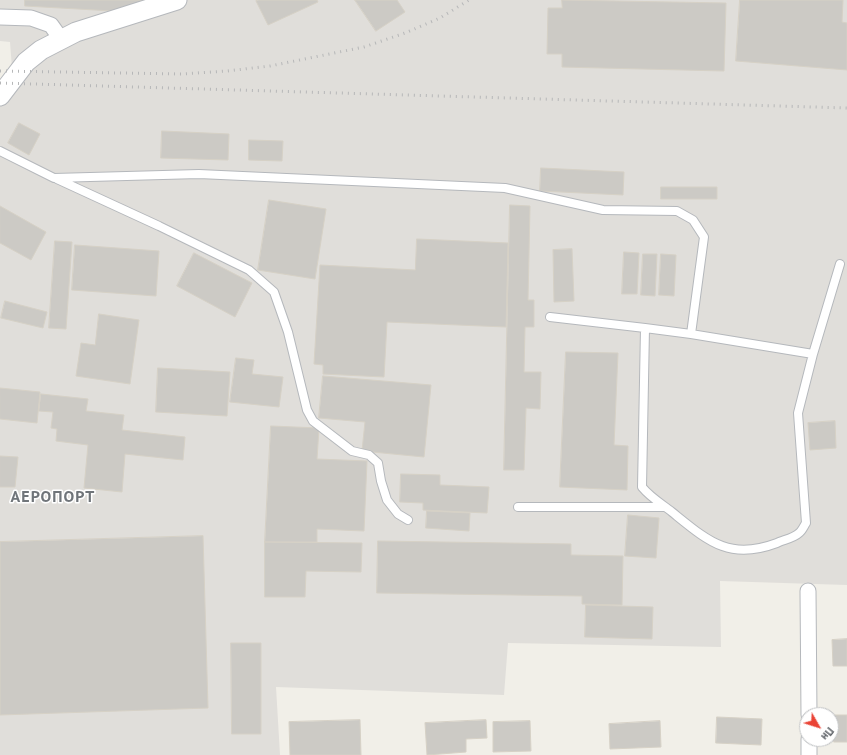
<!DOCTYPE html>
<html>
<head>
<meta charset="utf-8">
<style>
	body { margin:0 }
	#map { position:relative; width:847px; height:755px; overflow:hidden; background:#f1efe8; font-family:"PT Sans",sans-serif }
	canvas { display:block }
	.north { position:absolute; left:799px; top:707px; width:40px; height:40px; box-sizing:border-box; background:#fff; border:1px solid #bfc1c3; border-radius:50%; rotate:129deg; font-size:11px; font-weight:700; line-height:16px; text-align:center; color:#5f6368 }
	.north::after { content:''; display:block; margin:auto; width:14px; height:18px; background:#ea4335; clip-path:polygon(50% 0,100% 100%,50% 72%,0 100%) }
</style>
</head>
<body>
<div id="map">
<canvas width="847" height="755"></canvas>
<div class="north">Пн</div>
</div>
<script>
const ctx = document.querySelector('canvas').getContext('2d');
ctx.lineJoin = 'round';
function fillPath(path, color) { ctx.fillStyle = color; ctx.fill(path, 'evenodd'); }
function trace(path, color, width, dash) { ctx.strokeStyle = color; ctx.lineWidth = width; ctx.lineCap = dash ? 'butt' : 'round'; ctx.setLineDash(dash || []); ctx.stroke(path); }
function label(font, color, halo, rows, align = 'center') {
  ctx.font = font + ' "PT Sans",sans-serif'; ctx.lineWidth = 3; ctx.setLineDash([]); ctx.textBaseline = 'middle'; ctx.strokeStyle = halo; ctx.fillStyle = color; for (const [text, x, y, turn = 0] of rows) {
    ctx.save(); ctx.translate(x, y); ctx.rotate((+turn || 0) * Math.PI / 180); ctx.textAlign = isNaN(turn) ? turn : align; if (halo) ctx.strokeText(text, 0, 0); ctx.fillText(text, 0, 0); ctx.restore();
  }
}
const industrial = new Path2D(`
	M0,0H847V585L720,581L721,647L508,643L504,695L276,687L280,755H0V97L13,81L10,42L0,41Z`);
const building = new Path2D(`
	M25,0H148L113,11L25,6Z
	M259,0H317L318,2L268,25L256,1Z
	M355,0H397L405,12L376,31Z
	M562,0L726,3L724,71L562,67V54H547L548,8H562Z
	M740,0H843L842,22L847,23V70L736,61Z
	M19,123L40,134L29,155L8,143Z
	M162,131L229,134L228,160L161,158Z
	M249,140L283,141L282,161L249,160Z
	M541,168L624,172L623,195L540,191Z
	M661,187H717V199H661Z
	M269,200L326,209L315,279L258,270Z
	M510,205L530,206L528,300H534V327H525L524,372H541L540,409L526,408L524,470H504Z
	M0,206L46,232L31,260L0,243Z
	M417,239L508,243L506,327L387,322L384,377L323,374V365L314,364L320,265L415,270Z
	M55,241L72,242L66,329L49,328Z
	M75,245L159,251L156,296L72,290Z
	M572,249L574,301L554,302L553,250Z
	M624,252L639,253L637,294H622Z
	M194,253L252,283L235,317L177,286Z
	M643,254H657L655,296L641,295Z
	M661,254L676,255L674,296L659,295Z
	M5,301L47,312L43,328L1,318Z
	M99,314L139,320L130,384L76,376L81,343L95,345Z
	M566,352L618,353L614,445L628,446L627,490L560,487Z
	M236,358L254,360L252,374L283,377L279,407L230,402Z
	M158,368L230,372L227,416L156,412Z
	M323,376L431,385L424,457L362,451L365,422L319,418Z
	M0,388L40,392L37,423L0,419Z
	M41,394L88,399L86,411L124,415L122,430L185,437L183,460L125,454L122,492L84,488L88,445L56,441L57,429L51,428L53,412L39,411Z
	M835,421L836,448L810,450L808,423Z
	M271,426L319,428L317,459L367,461L364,531L317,529V542H265Z
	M0,456L18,457L15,487H0Z
	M401,474L440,475V485L489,487L487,513L423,510V503L400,502Z
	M427,511L470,513L469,531L426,528Z
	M628,515L659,518L656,558L625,556Z
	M203,536L208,708L0,715V542Z
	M378,541L571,544V555L623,556L622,605L582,604V596L377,593Z
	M265,542L362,543L361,572L306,571L305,597H265Z
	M586,605L653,607L652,639L585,637Z
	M847,639V666H833L832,640Z
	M231,643H261V734H232Z
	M834,715H847V742H834Z
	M717,717L762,719L761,745L716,743Z
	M360,720L361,755H290L289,722Z
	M486,720L487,738L466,739V752L427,755L425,723Z
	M530,721L531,751L493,752V722Z
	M660,721L661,747L610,749L609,724Z`);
const service = new Path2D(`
	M0,151L54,178L199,174L505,188L603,210L677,211L693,220L704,237L691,334L813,354
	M57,179L159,226L249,270L274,292L288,332L307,410L313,421L352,451L369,455L378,463L381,481L387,500L398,514L408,520
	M550,317L645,328
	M691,334L645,328L642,487C651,498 662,504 672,512C708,541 729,561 777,543C783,540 794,538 799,533C802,531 804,526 806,523L798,413L813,354L840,264
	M518,507H665`);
const minor = new Path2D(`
	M0,17L31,18L51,25L61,39
	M808,591L809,715
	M809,739V755`);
const tertiary = new Path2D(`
	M0,96L26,62L41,50L76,32L177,0`);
const rail = new Path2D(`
	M0,71L182,74L227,71L270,66L364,47L405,33L440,18L469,0
	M0,83L847,108`);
const districtNames = [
	["АЕРОПОРТ",53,497]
];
fillPath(industrial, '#e0deda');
fillPath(building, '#cccac5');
trace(building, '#d6d1c6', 1);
trace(service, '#b5b8bc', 10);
trace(minor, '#b5b8bc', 17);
trace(tertiary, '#b5b8bc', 21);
trace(service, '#fff', 8);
trace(minor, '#fff', 15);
trace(tertiary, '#fff', 19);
trace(rail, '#b6b7b8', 3, [1, 5]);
ctx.letterSpacing = '1px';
label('bold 16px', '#70757a', '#fff', districtNames);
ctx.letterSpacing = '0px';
</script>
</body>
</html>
